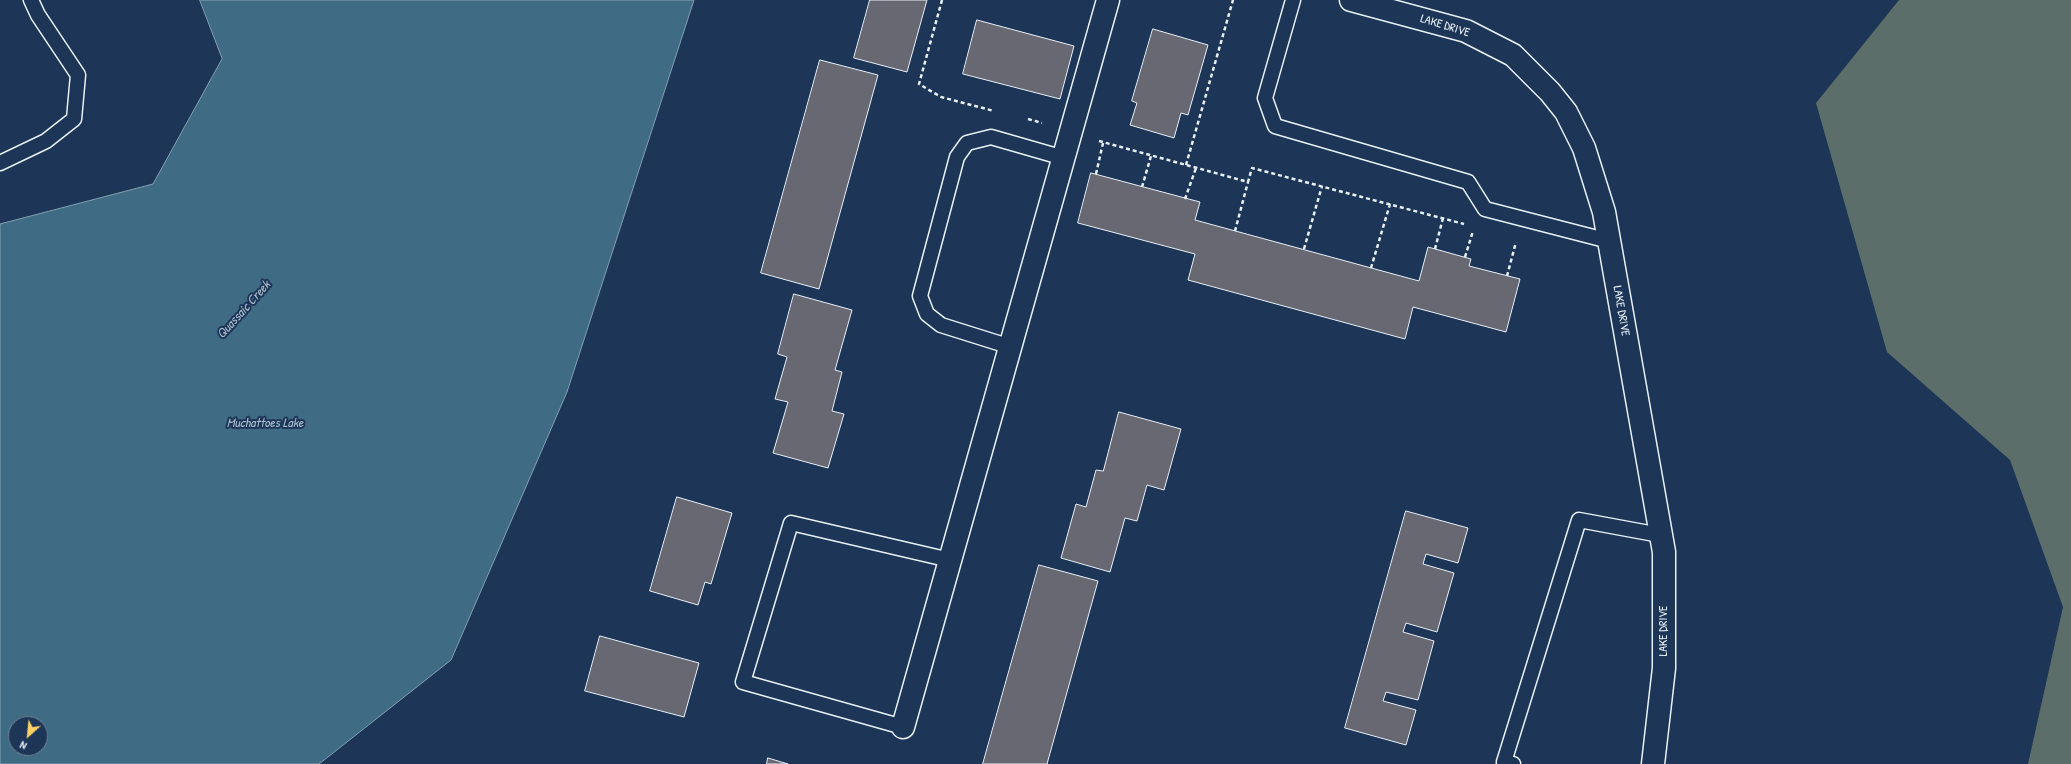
<!DOCTYPE html>
<html>
<head>
<meta charset="utf-8">
<style>
	body { margin:0 }
	#map { position:relative; width:2071px; height:764px; overflow:hidden; background:#1d3557; font-family:"Patrick Hand",sans-serif }
	canvas { display:block }
	.north { position:absolute; left:8px; top:716px; width:40px; height:40px; box-sizing:border-box; background:#1d3557; border:1px solid #6e8097; border-radius:50%; rotate:207deg; font-size:11px; font-weight:700; line-height:16px; text-align:center; color:#e8f1f8 }
	.north::after { content:''; display:block; margin:auto; width:14px; height:18px; background:#ffd166; clip-path:polygon(50% 0,100% 100%,50% 72%,0 100%) }
</style>
</head>
<body>
<div id="map">
<canvas width="2071" height="764"></canvas>
<div class="north">N</div>
</div>
<script>
const ctx = document.querySelector('canvas').getContext('2d');
ctx.lineJoin = 'round';
function fillPath(path, color) { ctx.fillStyle = color; ctx.fill(path, 'evenodd'); }
function trace(path, color, width, dash) { ctx.strokeStyle = color; ctx.lineWidth = width; ctx.lineCap = dash ? 'butt' : 'round'; ctx.setLineDash(dash || []); ctx.stroke(path); }
function label(font, color, halo, rows, align = 'center') {
  ctx.font = font + ' "Patrick Hand",sans-serif'; ctx.lineWidth = 4; ctx.setLineDash([]); ctx.textBaseline = 'middle'; ctx.strokeStyle = halo; ctx.fillStyle = color; for (const [text, x, y, turn = 0] of rows) {
    ctx.save(); ctx.translate(x, y); ctx.rotate((+turn || 0) * Math.PI / 180); ctx.textAlign = isNaN(turn) ? turn : align; if (halo) ctx.strokeText(text, 0, 0); ctx.fillText(text, 0, 0); ctx.restore();
  }
}
const green = new Path2D(`
	M1899,0H2071V764H2028L2063,607L2010,460L1887,352L1816,103Z`);
const water = new Path2D(`
	M200,0H694L567,392L451,660L319,764H0V224L153,184L222,59ZM16,724H40V748H16Z`);
const building = new Path2D(`
	M870,0H927L907,72L854,58Z
	M977,20L1074,46L1060,99L963,74Z
	M1153,29L1208,45L1188,115L1181,113L1174,138L1130,125L1137,103L1132,101Z
	M820,60L878,75L819,289L761,273Z
	M1091,173L1200,202L1195,220L1419,281L1428,247L1471,259L1469,266L1520,279L1506,332L1413,307L1405,339L1188,280L1195,254L1078,223Z
	M794,294L852,310L835,370L842,372L832,411L844,414L828,468L773,453L788,402L775,399L787,357L778,354Z
	M1119,412L1181,429L1164,490L1147,485L1137,521L1125,518L1110,572L1061,558L1076,504L1086,507L1096,470L1103,471Z
	M677,497L732,513L711,584L705,582L698,605L650,591Z
	M1406,511L1468,528L1458,563L1426,554L1423,564L1454,573L1437,632L1406,623L1403,632L1434,641L1418,700L1386,692L1383,701L1416,710L1406,745L1345,728Z
	M1039,565L1098,581L1047,764H983Z
	M600,636L699,663L684,717L585,691Z
	M768,758L788,764H767Z`);
const path = new Path2D(`
	M942,0L919,84L941,97L994,111
	M1028,119L1042,123
	M1099,141L1248,182L1252,168L1464,224
	M1186,165L1233,0
	M1096,174L1103,143
	M1142,187L1151,156
	M1185,199L1196,168
	M1235,231L1248,182
	M1304,249L1322,186
	M1435,249L1443,218
	M1465,257L1473,231
	M1371,268L1390,204
	M1507,276L1516,242`);
const lane = new Path2D(`
	M1293,0L1265,98L1275,126L1468,182L1485,209L1609,241
	M0,163L46,141L74,119L78,75L38,15L31,0
	M1011,347L941,325L927,314L920,296L957,157L967,143L991,137L1064,158
	M903,727L743,682L791,523L950,560
	M1513,764L1504,762L1579,520L1660,535`);
const street = new Path2D(`
	M1351,0L1466,31L1513,55L1550,92L1566,112L1584,148L1604,212L1664,552V668L1653,764
	M903,727L1108,0`);
const streetNames = [
	["LAKE DRIVE",1445,26,17],
	["LAKE DRIVE",1621,311,80],
	["LAKE DRIVE",1664,631,-90]
];
const waterNames = [
	["Quassaic Creek",244,310,-48],
	["Muchattoes Lake",265,424]
];
fillPath(green, '#5b6e6a');
fillPath(water, '#3f6b84');
trace(water, '#83a1b2', 1);
fillPath(building, '#686872');
trace(building, '#e8f1f8', 1);
trace(lane, '#e8f1f8', 17);
trace(street, '#e8f1f8', 25);
trace(path, '#e8f1f8', 2.5, [4, 3]);
trace(lane, '#1d3557', 14);
trace(street, '#1d3557', 22);
label('12px', '#e8f1f8', '#1d3557', streetNames);
label('italic 13px', '#adc2cf', '#1d3557', waterNames);
</script>
</body>
</html>
